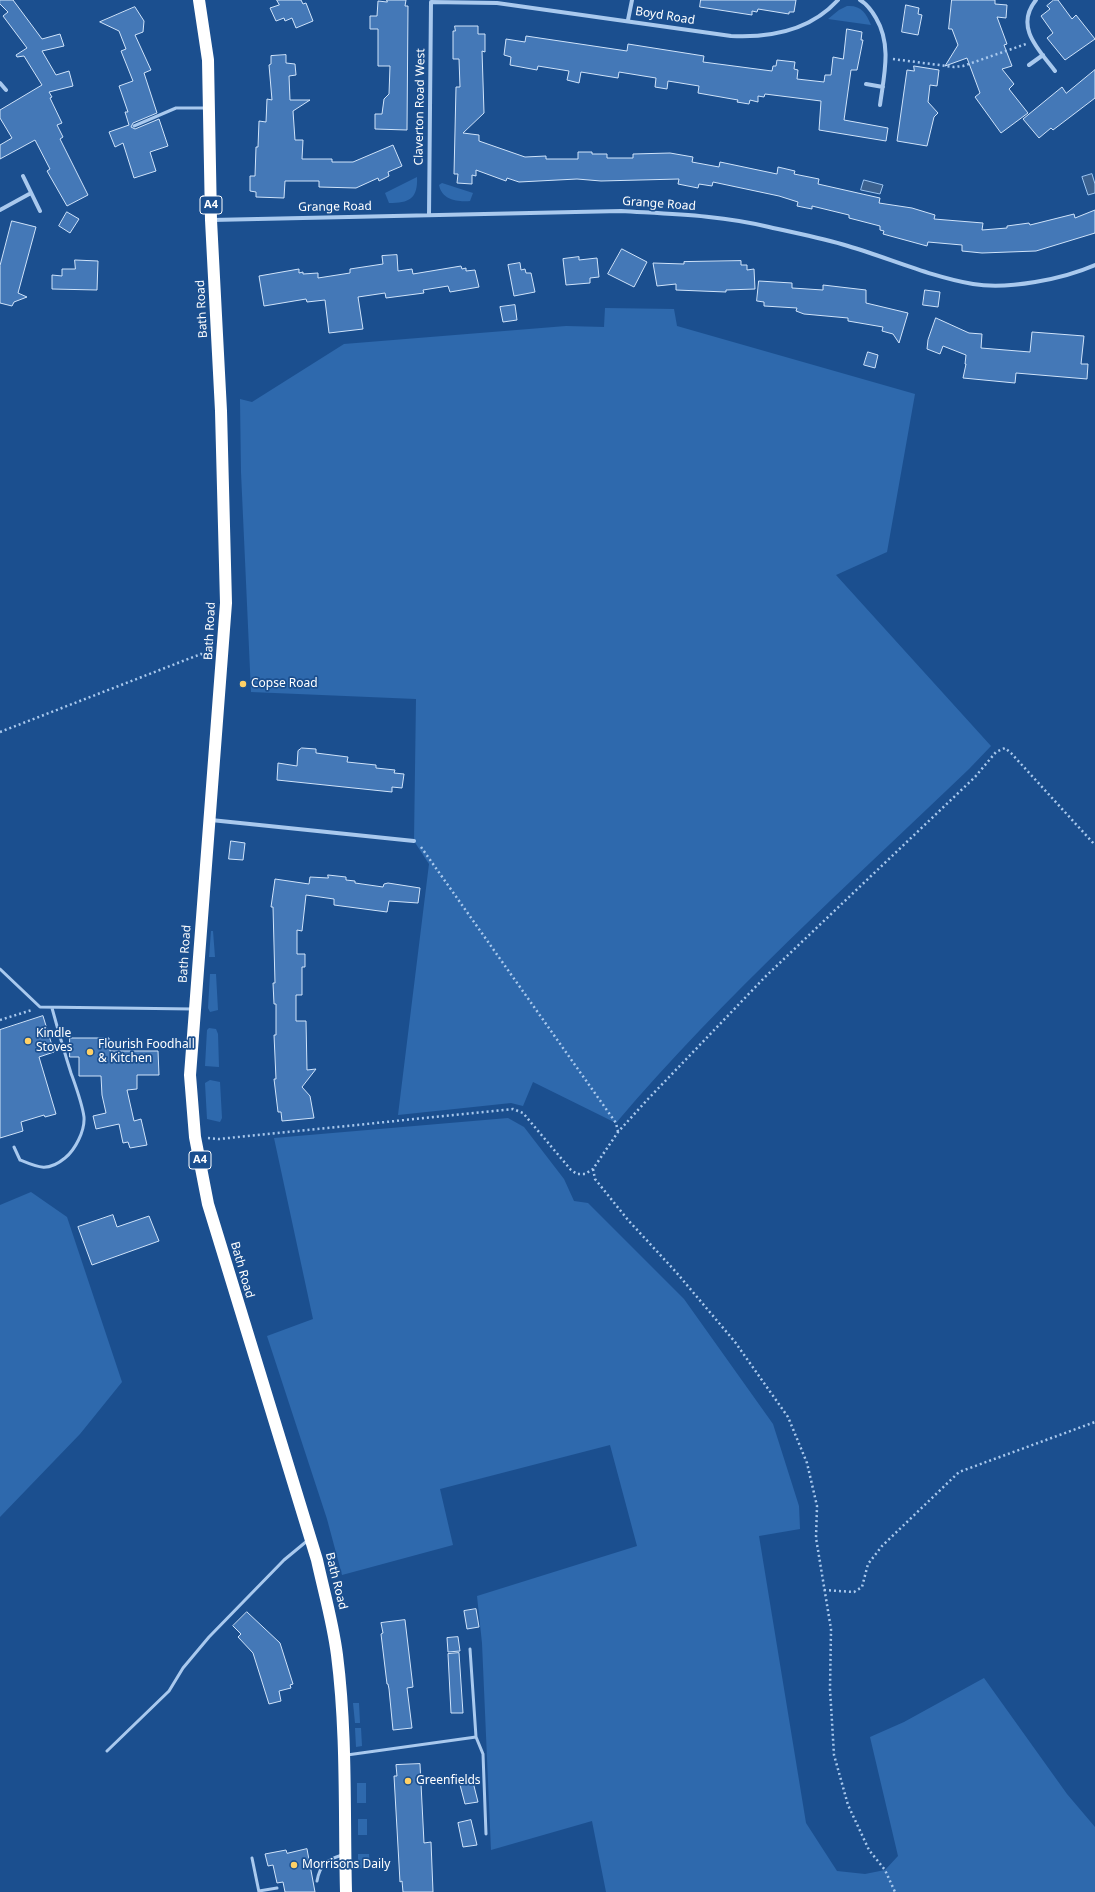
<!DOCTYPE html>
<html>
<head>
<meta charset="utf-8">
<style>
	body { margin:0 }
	canvas { display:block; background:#1b4f8f }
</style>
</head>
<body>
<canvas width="1095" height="1892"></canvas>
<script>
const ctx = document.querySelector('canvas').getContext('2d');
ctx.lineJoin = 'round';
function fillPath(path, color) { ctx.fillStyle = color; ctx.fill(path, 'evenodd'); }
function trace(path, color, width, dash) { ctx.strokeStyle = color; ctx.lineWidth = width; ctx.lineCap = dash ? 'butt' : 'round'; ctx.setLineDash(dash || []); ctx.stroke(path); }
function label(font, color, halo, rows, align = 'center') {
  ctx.font = font + ' "Noto Sans",sans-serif'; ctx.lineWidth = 3.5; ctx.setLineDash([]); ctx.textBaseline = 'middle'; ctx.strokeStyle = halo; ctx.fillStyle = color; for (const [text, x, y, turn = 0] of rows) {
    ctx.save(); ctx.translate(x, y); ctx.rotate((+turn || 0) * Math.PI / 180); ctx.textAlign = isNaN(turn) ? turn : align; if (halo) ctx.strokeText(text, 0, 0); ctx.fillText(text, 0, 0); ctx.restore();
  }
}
const green = new Path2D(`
	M847,6C861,5 866,13 871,25L828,19L839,10Z
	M417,177C418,199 409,203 389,203L385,193Z
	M442,183L473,193L470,201C457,202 442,200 439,185Z
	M605,308L674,309L677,326L915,394L887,552L836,575L991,746L969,769C849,884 724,996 616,1123L533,1082L523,1106L511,1103L398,1115L429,864L414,841L416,699L251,692L241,472L240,399L252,402L344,344L566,326L604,327Z
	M211,931H213L215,957H209Z
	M210,974H216L218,1010L210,1012L208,1008Z
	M209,1028L216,1029L218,1034L219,1067L205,1066L207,1030Z
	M210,1080L220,1082L222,1118L220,1122L207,1119L205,1083Z
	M508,1118L524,1127L564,1179L574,1201L588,1203L684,1299L773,1424L799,1506L800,1529L759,1536L806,1823L837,1871L865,1874L885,1870L898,1856L870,1737L904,1722L984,1678L1067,1794L1095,1827V1892H606L592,1821L491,1850L482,1643L477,1596L637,1546L610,1445L440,1489L453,1545L342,1575L327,1519L267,1336L313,1319L274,1138Z
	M31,1192L67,1217L122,1382L80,1434L0,1517V1205Z
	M353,1703H359L360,1723H355Z
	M355,1728H361L362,1746L356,1747Z
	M357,1783H366V1803H357Z
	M358,1819H367V1835H358Z
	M358,1854H369L370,1869L358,1868Z`);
const water = new Path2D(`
	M1092,174L1095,184V193L1088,195L1082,177Z
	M864,180L883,185L880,194L861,190Z`);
const building = new Path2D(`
	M0,0H13L42,39L60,34L64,46L42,51L56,75L69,71L73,86L49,92L52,97L50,98L62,123L57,125L63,137L60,139L88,195L67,206L47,171L50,169L35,140L0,159V145L12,138L0,118V110L42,85L24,56L17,57L16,55L27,48L3,16L8,12L0,4Z
	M277,0H301L303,4L306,3L313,21L296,28L292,18L285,21L284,18L276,21L270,8L279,5Z
	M387,0H406L405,6H408L407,130L375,129V114H382L384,99L389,94L390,66H378V29H370V16H377L378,1L387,2Z
	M701,0H796L794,12H789V14L758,9L757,12L752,11V15L700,7Z
	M952,0H995V4L1007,5L1006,18L997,17L1007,44L1004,45L1012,66L1002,69L1014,84L1009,89L1028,113L1001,133L975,97L980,93L967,58L945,66L958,45L952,29H949Z
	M1054,0H1058L1072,19L1076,15L1095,39L1065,60L1047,38L1053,33L1041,16L1050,9L1047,6Z
	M906,5L919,8L918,14L922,15L918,35L902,32Z
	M135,7L144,21L143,32L135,35L151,70L144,73L157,113L133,123L131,127L135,129L159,119L168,146L150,152L156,171L134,178L123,143L115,147L109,132L129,125L125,112H128L119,86L133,81L121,51L126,49L119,31L100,22Z
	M455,26H478V34H485V52L482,51L484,113L463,133L479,135V141L525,157L546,156V159H578V152H592V154H607V158H633V154L670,153L693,157L692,162L719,167L720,162L777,174L778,167L795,171L794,174L819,179L818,184L880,198L879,203L912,208L935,215L934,219L983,223L982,230L1007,228V226L1029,223L1030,225L1074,214L1075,218L1095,210V233L1036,251L982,253L962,251V245L928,242L927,246L883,234L884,231L880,230V226L849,218V215L812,206V209L797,206L798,202L779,196L713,182L712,186L699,184L698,188L678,184L679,179L601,181L577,179L519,182L507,178L506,181L476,170V176L472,175V184L457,183L458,174H454L456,87H460L459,59H453V31H455Z
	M847,29L862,32L861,40H863L857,70H851L844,120L888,128L886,141L819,130L821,101L765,94L764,97L758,96V102L750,100L749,104L737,102L738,100L698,93L699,86L668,81L667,89L655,87L656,78L619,72L618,78L581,72L579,83L567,80L569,71L538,66L537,70L510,65L511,57L504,55L506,39L525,42L526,36L627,51L628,44L704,56L703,62L772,71L773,66H776L777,60L795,62L794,69L798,70L797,79L824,82L825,75H831L833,57L843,59Z
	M286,55V63L295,64L296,75L289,76L290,100H310L293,111L295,140H303L302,159H332V162H353L393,145L402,166L388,172L389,176L379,181L378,178L356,188L319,187V181H285L284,198L256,197V192L250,191V176H255L256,147H258L259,121L266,122L267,99L272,100L269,65L271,64V56Z
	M914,66L939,70L937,86L930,85L928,102L938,113L934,117L927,146L897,141L907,70L914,71Z
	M1095,70V98L1053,130L1051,128L1039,138L1023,119L1062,87L1066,93Z
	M67,212L79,219L70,233L59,226Z
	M12,221L36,227L18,293L27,297L14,302L12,306L0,303V266Z
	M622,249L647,262L634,287L608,274Z
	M397,255L398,271L412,269L413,274L461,266L462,269L466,268V271L475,270L479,287L450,292L448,286L423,290L424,293L386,298L385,293L358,297L363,329L329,333L325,300L307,302L306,299L264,306L259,276L299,269V273L303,272V274L318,273V278L350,273V269L383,264L382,256Z
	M579,257V260L597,258L599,277L590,278V283L566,285L563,259Z
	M75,260L98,261L97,290L52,289V275L62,276V269H75Z
	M741,261V265H747V270L754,269L755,289L726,290V292L676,290V284L657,286L653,263L684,264V262Z
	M520,263L521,270L525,269L526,273H531L535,292L514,296L508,265Z
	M759,281L792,283V288L823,290V285L866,290V303L908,313L899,343L893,334L882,331L883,327L848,321V318L804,314L796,311L797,308L764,306V302L757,301Z
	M925,290L940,292L938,307L923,305Z
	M515,305L517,320L503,322L500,307Z
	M936,318L969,333L982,334L981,348L1030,352L1032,332L1084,336L1081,364H1088L1087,379L1016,373L1015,383L963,378L966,364H965L966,355L943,346L940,354L927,349L928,340Z
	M868,352L878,355L875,368L864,365Z
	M302,748L316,749V753L348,757L347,762L376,765V768L395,770L394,773L404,774L402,788L392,787V792L277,780L278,763L297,766L298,751Z
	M231,841L245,843L243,860L229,859Z
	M328,875L346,877V880L355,881V883L383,887L384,884L388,883L420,888L418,903L389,901L387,912L334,905V899L306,895L302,931L297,930V954H305V967H302V995H296V1021H306L307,1070L316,1069L302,1087L310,1096L314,1118L282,1121L281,1112H278L274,1079H276L274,1035H276V1004H274L273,983H275L273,907H271L275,879L309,884L310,877L328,878Z
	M43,1016L54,1052L39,1057L56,1114L45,1117L44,1115L21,1122L23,1131L0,1138V1030Z
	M70,1038H109L110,1051H158L159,1075H137V1089L127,1090L134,1121L141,1119L147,1145L130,1148L128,1142L123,1143L119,1124L96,1129L93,1116L106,1113L102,1095L101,1076H79V1057H70Z
	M113,1215L117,1227L149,1216L159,1241L92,1265L78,1227Z
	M476,1609L479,1627L467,1629L464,1611Z
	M247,1612L280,1643L293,1684L290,1685L291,1688L279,1691L281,1701L269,1704L253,1653L238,1637L241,1634L233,1626Z
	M405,1620L413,1687L407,1688L412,1728L393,1730L389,1689L388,1684H387L381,1634L383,1633L381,1623Z
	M458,1637L460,1651L448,1652L447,1638Z
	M459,1653L463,1713H451L448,1654Z
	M420,1764L424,1843L431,1842L433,1892H403L402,1881L400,1882L394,1776H397L396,1765Z
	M472,1778L478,1802L465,1804L459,1781Z
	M471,1820L477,1845L463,1847L458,1823Z
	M307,1849L315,1892H285L283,1882L277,1883L273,1865L268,1866L265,1854L286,1850L287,1853Z`);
const path = new Path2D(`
	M893,59L954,67L963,66L1026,44
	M0,732L201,654L209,655
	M421,847L616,1123L618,1132
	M0,1020L32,1010
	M208,1138L219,1139L513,1109L523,1113L571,1170L577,1174H585L593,1169L618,1132L648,1099L765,977L975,777L996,752L1005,748L1011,753L1095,845
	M593,1169L595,1179L628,1220L676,1272L735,1342L788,1417L807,1463L817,1506L816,1538L831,1629L830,1689L834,1755L848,1805L869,1850L885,1870L895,1892
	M824,1590L854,1592L862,1587L868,1564L882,1546L959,1472L1095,1422`);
const lane = new Path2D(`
	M134,126L176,108H207
	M0,969L40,1007L193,1009
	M14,1147L20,1160C39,1168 48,1172 65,1158C75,1150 85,1131 84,1117C82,1103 76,1087 71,1073C64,1051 58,1030 52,1008
	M476,1737L483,1754L486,1834
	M107,1751L169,1691L183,1668L209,1637L284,1560L307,1541
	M347,1755L476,1737L470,1649
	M252,1858L259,1892
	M317,1881C320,1864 327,1860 342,1855
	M259,1891L277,1888`);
const street = new Path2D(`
	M860,0C867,4 872,11 876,18C892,45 884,75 880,105
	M1036,0C1014,27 1039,50 1055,71
	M431,2L497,3L731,36C771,38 810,31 838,0
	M628,20L632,0
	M1029,65L1043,55
	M0,83L6,90
	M866,84L883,87
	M23,176L40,211
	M0,210L31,193
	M429,215L431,2
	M212,220L621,211C670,214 720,215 769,227C795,233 822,238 848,246C889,258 931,277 973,284C1008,290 1063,279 1095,265
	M211,820L414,841`);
const highway = new Path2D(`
	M199,0L208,60L211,220L221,411L226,603L190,1075L195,1137L208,1204L317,1560C324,1592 333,1623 337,1655C347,1733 344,1813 346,1892`);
const markers = [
	[243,684,4,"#ffd166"],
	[28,1041,4,"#ffd166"],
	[90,1052,4,"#ffd166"],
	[408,1781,4,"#ffd166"],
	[294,1865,4,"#ffd166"]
];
const shields = [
	[211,205,22],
	[200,1160,22]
];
const shieldNames = [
	["A4",211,205],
	["A4",200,1160]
];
const streetNames = [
	["Boyd Road",665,16,9],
	["Claverton Road West",420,107,-89],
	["Grange Road",659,204,4],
	["Grange Road",335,207,-1],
	["Bath Road",202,309,-93],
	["Bath Road",210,631,-87],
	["Bath Road",185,954,-86],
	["Bath Road",242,1270,74],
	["Bath Road",336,1581,76]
];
const poiNames = [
	["Copse Road",251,684],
	["Kindle",36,1034],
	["Stoves",36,1048],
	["Flourish Foodhall",98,1045],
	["& Kitchen",98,1059],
	["Greenfields",416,1781],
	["Morrisons Daily",302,1865]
];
fillPath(green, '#2e69ad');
fillPath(water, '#3c6290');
trace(water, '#9cc4f0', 1);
fillPath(building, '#4478b7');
trace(building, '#cfe3fa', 1);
trace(path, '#a9c9ee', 2.5, [2, 3]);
trace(lane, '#a9c9ee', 3);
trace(street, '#a9c9ee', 4);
trace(highway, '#fff', 12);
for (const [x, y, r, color] of markers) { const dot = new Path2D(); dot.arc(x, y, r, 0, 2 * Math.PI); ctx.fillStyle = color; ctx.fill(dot); trace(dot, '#1b4f8f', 1.5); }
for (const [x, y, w] of shields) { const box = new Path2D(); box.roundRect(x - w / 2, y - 9, w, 18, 3); ctx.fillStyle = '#1b4f8f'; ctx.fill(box); trace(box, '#fff', 1); }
label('bold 11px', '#fff', null, shieldNames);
label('12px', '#fff', '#1b4f8f', streetNames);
label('12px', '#fff', '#1b4f8f', poiNames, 'left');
</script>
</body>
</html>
